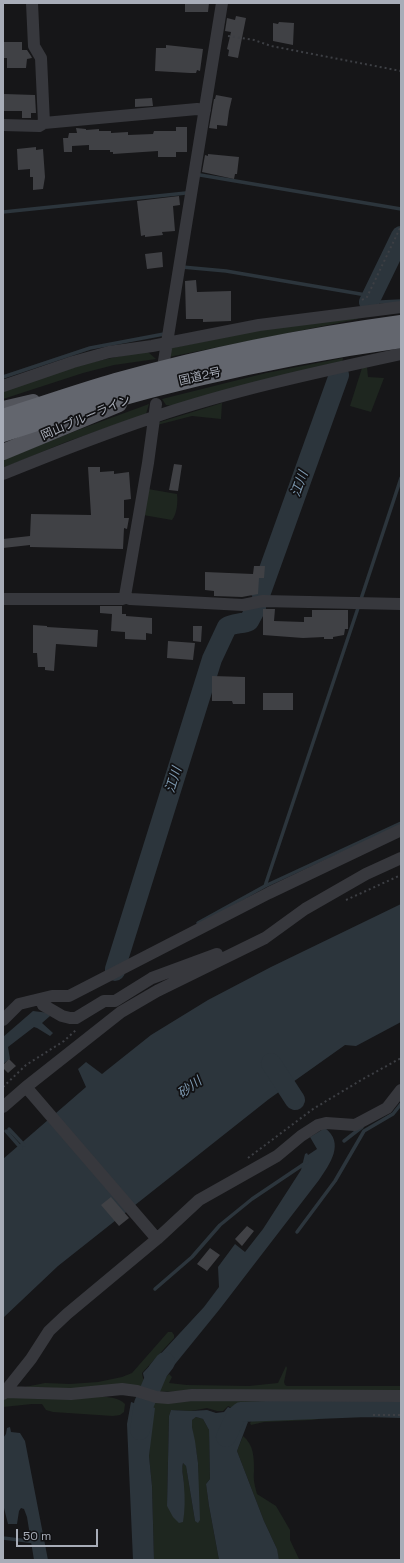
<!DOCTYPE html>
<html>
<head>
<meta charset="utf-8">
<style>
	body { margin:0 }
	#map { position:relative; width:404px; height:1563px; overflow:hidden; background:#161618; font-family:"Space Grotesk",sans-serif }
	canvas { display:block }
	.frame { position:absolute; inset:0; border:4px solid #a8adb8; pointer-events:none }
	.scale { position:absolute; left:16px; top:1529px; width:82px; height:18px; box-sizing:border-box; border:2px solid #a8adb8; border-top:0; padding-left:5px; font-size:12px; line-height:14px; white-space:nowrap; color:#a8adb8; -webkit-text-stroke:3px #111113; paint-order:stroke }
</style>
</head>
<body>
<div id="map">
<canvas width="404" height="1563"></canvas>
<div class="frame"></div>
<div class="scale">50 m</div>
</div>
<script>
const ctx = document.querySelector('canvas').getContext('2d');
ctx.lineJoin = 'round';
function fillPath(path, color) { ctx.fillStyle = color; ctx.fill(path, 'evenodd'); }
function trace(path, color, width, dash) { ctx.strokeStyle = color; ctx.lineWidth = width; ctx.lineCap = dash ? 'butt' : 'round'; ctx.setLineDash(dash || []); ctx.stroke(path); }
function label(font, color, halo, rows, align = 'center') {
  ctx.font = font + ' "Space Grotesk","Noto Sans JP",sans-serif'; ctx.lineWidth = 3.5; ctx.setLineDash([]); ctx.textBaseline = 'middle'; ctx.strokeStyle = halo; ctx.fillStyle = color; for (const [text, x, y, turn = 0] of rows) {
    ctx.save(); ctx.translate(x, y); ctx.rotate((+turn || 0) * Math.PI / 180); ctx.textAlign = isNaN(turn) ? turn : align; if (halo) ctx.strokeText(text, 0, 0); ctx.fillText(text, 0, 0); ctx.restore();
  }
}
const green = new Path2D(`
	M357,316L358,319L169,357L171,348L260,330Z
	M140,352H148L156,359L114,365L83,373L3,399V390L88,363Z
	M343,358L342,363L173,406L166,405L162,399L266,373Z
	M367,367L368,377L384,378L371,412L350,406L362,368Z
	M222,403L221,419L192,416L157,425L160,422Z
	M149,404L146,414L66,442L3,468V460L78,430Z
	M148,489L177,494C178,502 177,514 172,520L143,515Z
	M168,1332H172L174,1335V1338L142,1373C143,1382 147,1384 154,1387L169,1374L172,1377L169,1383L187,1385L249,1386L278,1383L286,1366L287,1368L284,1382L285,1385L287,1386H401V1392H178L25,1387L45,1383L70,1384L98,1382L122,1377L132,1373Z
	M88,1397C100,1397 116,1395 125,1404L124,1412L120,1415L113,1416L53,1412L46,1410L42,1404H32L3,1407V1399L5,1398Z
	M154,1399H401V1404L257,1407L238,1411L228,1406L223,1411H217L207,1408L191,1411L171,1410L169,1416L167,1506L184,1514V1484L182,1469L183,1463L186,1466L195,1521C196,1502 199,1483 198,1464C197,1449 191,1434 192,1420L196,1417L203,1419L209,1430L210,1479L206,1484L209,1506L219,1560H154L152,1486L149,1456L152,1408Z
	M348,1412H368L312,1420L264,1422L251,1425L250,1423L254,1418Z
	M243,1436C254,1445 254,1458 254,1471C253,1479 255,1487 257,1494L276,1506L290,1530V1540L299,1559L303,1560H279L276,1547L264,1521L237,1451Z`);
const water = new Path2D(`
	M401,904V1022L356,1046L345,1045L269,1099L58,1266L3,1318V1159L86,1087L78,1069L86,1062L102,1074L151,1035L208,1000L271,967Z
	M33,1011L49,1013L50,1016L42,1023L53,1033L50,1036L37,1028L34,1027L8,1047L10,1059L3,1064V1037Z
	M325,1128C345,1143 330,1164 319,1180L219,1310L167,1374L154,1386C147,1383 144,1380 143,1373L204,1307L219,1287L218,1267L235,1244L245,1252L263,1229L301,1170L305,1154L307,1153L308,1155L317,1149L310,1137Z
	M131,1402L140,1405L141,1403L155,1408L149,1456L152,1486L154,1560H133L127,1424Z
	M228,1407L236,1411L248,1422L237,1451L264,1521L277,1549L279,1560H219L209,1506L206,1484L210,1479L209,1430L203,1419L196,1417L192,1420V1427L195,1441L198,1463L200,1520L198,1523L195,1521L186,1466L183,1463C181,1471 184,1478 184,1486C185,1498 185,1510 183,1522L179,1523L173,1517L167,1506L169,1416L171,1410L191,1411L207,1410L216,1413L224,1412Z
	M10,1427L11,1432L20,1433L25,1441L48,1560H34L27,1517L24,1509L21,1508L19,1511L17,1524H8L3,1504V1438L6,1434L7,1428Z`);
const stream = new Path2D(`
	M200,175L401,209
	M3,212L186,193
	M182,267L226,271L372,296
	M370,301L381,302L401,301
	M3,377L90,348L164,334
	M361,599L401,478
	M265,886L401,823
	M198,923L265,886L358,608
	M9,1129L24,1145
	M6,1131L21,1148
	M344,1141L362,1127
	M297,1232L335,1181L364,1131L393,1114L401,1104
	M155,1289L192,1257L220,1225L252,1199L307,1162
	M3,1538L36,1542`);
const river = new Path2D(`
	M369,302L401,236
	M261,592L339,375
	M115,971V969L212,659L227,627C233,623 243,624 249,621L256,608
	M271,1063L295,1100
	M140,1430L144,1404L158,1371L165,1362
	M226,1437L236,1416L241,1412L367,1407L401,1408`);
const building = new Path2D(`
	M185,3H209L208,12H185Z
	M236,16L246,18L238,58L228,56L229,50L227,49L231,32L225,31L227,18L235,20Z
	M279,22L294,23L293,45L273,41V23L278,24Z
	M3,42H22V50H27L31,56L32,58L27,59L26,68H7V58H3Z
	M166,45L203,49L200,71L197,70L196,73H190L155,71L156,48H166Z
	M4,94L35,95L36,113H31V118H22V111H4Z
	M216,95L232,98L229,111L227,126L217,125V129L209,128L214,99H215Z
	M152,98L153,106L135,107V99Z
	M176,127H187V152H176V157H158V151L113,154V152H110V150H89V145L72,146V152H64L63,138H68L69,133H77L76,128L86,129V130L99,129V131H111V133L128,132V135L153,134L154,131H176Z
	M36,147V150L43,149L45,177L43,189L33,190V177H30V169L18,170L17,149Z
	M208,154L239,157L237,174H235L234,179L202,172L205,155L208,156Z
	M179,196L180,205L173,206L175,231L162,232L163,235L145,237V235L141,236L137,201Z
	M162,252L163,267L147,269L145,254Z
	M196,280L197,292L231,291V321L203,322V319H186L185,281Z
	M174,464L182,465L178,491L169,490Z
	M88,467H100V472L114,471V474L129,472L131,499L124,500V518H129L127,529L124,528L123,549L30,547V545L3,548V539L30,536L31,514L91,515Z
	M254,566H265L264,578H259L258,594L242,597L214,596V591L205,590V572L253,574Z
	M100,606H122V614H126V616L152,618V634L146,633V640L125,639V632L111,631L112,614L100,613Z
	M263,609H275L274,621L304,622V617H312V610H348V629H345L344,635L333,637V639H324V637L303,638L263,635Z
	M33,625L47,626V627L98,630L97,647L56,644L54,671L45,670V667H38L37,653H33Z
	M193,626H202L201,642L193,641Z
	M168,641L195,643L193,660L167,658Z
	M212,676L245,677V704H233L232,701H212Z
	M263,693H293V710H263Z
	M9,1059L16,1066L8,1073L3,1068V1065Z
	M111,1197L129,1218L119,1226L101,1205Z
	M247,1226L254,1231L242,1246L235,1239Z
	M210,1248L220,1255L207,1271L197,1264Z`);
const path = new Path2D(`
	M228,36L254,40L271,46L401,71
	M362,300L367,297L401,226
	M346,900L401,875
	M3,1087L26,1065L64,1041L76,1030
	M248,1158L313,1109L363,1079L401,1058
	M373,1415H401`);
const minor = new Path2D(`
	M32,3L34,46L41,58L44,123
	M3,125L39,126L44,123L197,109L205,110
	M164,361L222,3
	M3,386L73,362L109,352L152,346L259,325L401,307
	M3,474C52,454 103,434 154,417C234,390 318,372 401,354
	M125,596L130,599L243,605L263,601L401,604
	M3,599H123L125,596L148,463L156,404
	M41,999L43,1005L62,1016L70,1018H76L104,1001H115L152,978L217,954
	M3,1020L19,1004L52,996H69L269,893L401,830
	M26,1087L157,1239
	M3,1107L26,1087L121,1012L157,991L265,938L305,909L366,874L401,858
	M5,1392L71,1394L122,1389L137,1391L156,1397L168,1398L192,1395L401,1396
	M3,1394L31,1359L49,1331L67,1314L157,1239L199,1200L277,1156L301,1136L318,1125L326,1123L355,1125L387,1108L401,1090`);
const major = new Path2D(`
	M3,409L33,402
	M3,452L119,404`);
const highway = new Path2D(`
	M3,418C41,406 78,393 116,382C209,356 305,337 401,324
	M3,433C132,389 266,358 401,339`);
const streetNames = [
	["国道2号",200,377,-13],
	["岡山ブルーライン",86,418,-23]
];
const waterNames = [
	["江川",300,484,-70],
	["江川",174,780,-73],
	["砂川",190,1088,-36]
];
fillPath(green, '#1e261f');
fillPath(water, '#2c353c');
trace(stream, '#2c353c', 3.5);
trace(river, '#2c353c', 20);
fillPath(building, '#404145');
trace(path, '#3d3f44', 2, [2, 3]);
trace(minor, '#37383d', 12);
trace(major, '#53555c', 16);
trace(highway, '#63666e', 18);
label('12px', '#a8adb8', '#111113', streetNames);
label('italic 13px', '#7f9bb3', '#111113', waterNames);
</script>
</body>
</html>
